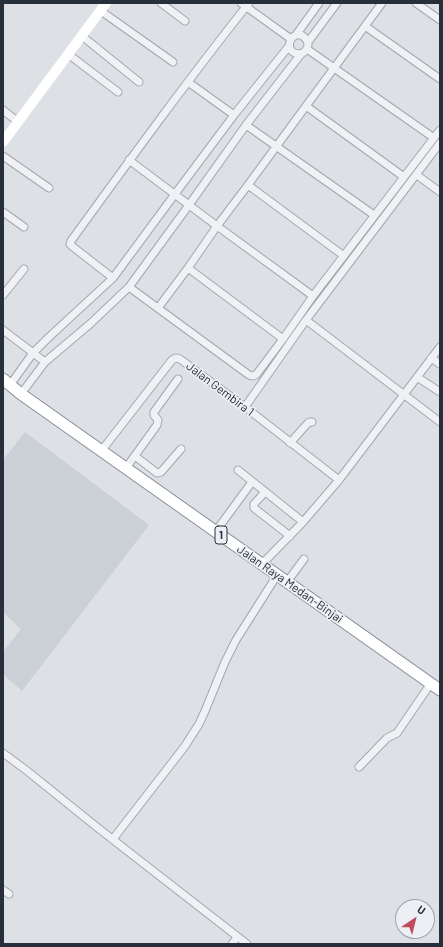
<!DOCTYPE html>
<html>
<head>
<meta charset="utf-8">
<style>
	body { margin:0 }
	#map { position:relative; width:443px; height:947px; overflow:hidden; background:#dde0e5; font-family:Barlow,sans-serif }
	canvas { display:block }
	.frame { position:absolute; inset:0; border:4px solid #272f3a; pointer-events:none }
	.north { position:absolute; left:395px; top:899px; width:40px; height:40px; box-sizing:border-box; background:#eceff3; border:1px solid #9da2a9; border-radius:50%; rotate:35deg; font-size:11px; font-weight:700; line-height:16px; text-align:center; color:#272f3a }
	.north::after { content:''; display:block; margin:auto; width:14px; height:18px; background:#c24a60; clip-path:polygon(50% 0,100% 100%,50% 72%,0 100%) }
</style>
</head>
<body>
<div id="map">
<canvas width="443" height="947"></canvas>
<div class="frame"></div>
<div class="north">U</div>
</div>
<script>
const ctx = document.querySelector('canvas').getContext('2d');
ctx.lineJoin = 'round';
function fillPath(path, color) { ctx.fillStyle = color; ctx.fill(path, 'evenodd'); }
function trace(path, color, width, dash) { ctx.strokeStyle = color; ctx.lineWidth = width; ctx.lineCap = dash ? 'butt' : 'round'; ctx.setLineDash(dash || []); ctx.stroke(path); }
function label(font, color, halo, rows, align = 'center') {
  ctx.font = font + ' Barlow,sans-serif'; ctx.lineWidth = 3.5; ctx.setLineDash([]); ctx.textBaseline = 'middle'; ctx.strokeStyle = halo; ctx.fillStyle = color; for (const [text, x, y, turn = 0] of rows) {
    ctx.save(); ctx.translate(x, y); ctx.rotate((+turn || 0) * Math.PI / 180); ctx.textAlign = isNaN(turn) ? turn : align; if (halo) ctx.strokeText(text, 0, 0); ctx.fillText(text, 0, 0); ctx.restore();
  }
}
const built = new Path2D(`
	M25,432L149,525L22,691L3,674V652L21,629L3,612V460Z`);
const minor = new Path2D(`
	M161,3L185,21
	M241,3L291,39
	M416,3L440,20
	M101,11L173,62
	M365,26L440,79
	M296,35L319,3
	M82,36L139,82
	M308,42L337,3
	M307,49L434,138
	M68,54L118,92
	M188,82L234,115
	M306,106L404,177
	M3,110L18,122
	M246,125L374,215
	M3,156L49,188
	M129,160L217,226L313,296
	M417,175L440,192
	M248,185L344,256
	M3,212L24,227
	M188,268L283,339
	M113,278L73,247L70,244L71,241C129,161 187,81 249,3
	M129,287L249,375L252,376L256,375L283,339L313,296L440,130
	M3,295L24,269
	M158,308L188,268L217,226L248,185L306,106L382,3
	M306,320L440,422
	M3,330L45,362
	M431,358L440,364
	M417,377L440,392
	M10,385L33,353L48,338L113,278L175,194L234,115L289,46
	M21,394L45,362L90,324L129,287L189,205L246,125L301,54C307,51 311,44 305,38C293,25 279,54 301,54
	M245,407L306,320L440,143
	M290,443L308,423L310,422H312
	M102,450L172,360L176,358L180,359L245,407L339,480
	M135,456L157,473L161,472L181,449
	M126,468L157,425L158,420L154,415V412L178,379
	M238,470L303,522
	M265,492L254,504V508L290,536
	M216,531L252,482
	M262,564L303,522L339,480L440,347
	M287,582L304,559
	M3,753L26,770L98,828L247,944
	M359,767L387,738L397,733L427,689
	M113,839L185,746L199,724L205,711L225,662L236,640L274,580
	M3,890L9,894
	M232,944L237,937`);
const secondary = new Path2D(`
	M3,142L106,3`);
const trunk = new Path2D(`
	M3,379L21,394L440,690`);
const shields = [
	[221,535,12]
];
const shieldNames = [
	["1",221,535]
];
const streetNames = [
	["Jalan Gembira 1",220,389,37],
	["Jalan Raya Medan-Binjai",290,584,35]
];
fillPath(built, '#cbcfd6');
trace(minor, '#a3a7ae', 9);
trace(trunk, '#858e9b', 13);
trace(minor, '#eff1f4', 7);
trace(secondary, '#fff', 10);
trace(trunk, '#fff', 11);
for (const [x, y, w] of shields) { const box = new Path2D(); box.roundRect(x - w / 2, y - 9, w, 18, 3); ctx.fillStyle = '#eceff3'; ctx.fill(box); trace(box, '#272f3a', 1); }
label('bold 11px', '#272f3a', null, shieldNames);
label('12px', '#272f3a', '#eceff3', streetNames);
</script>
</body>
</html>
